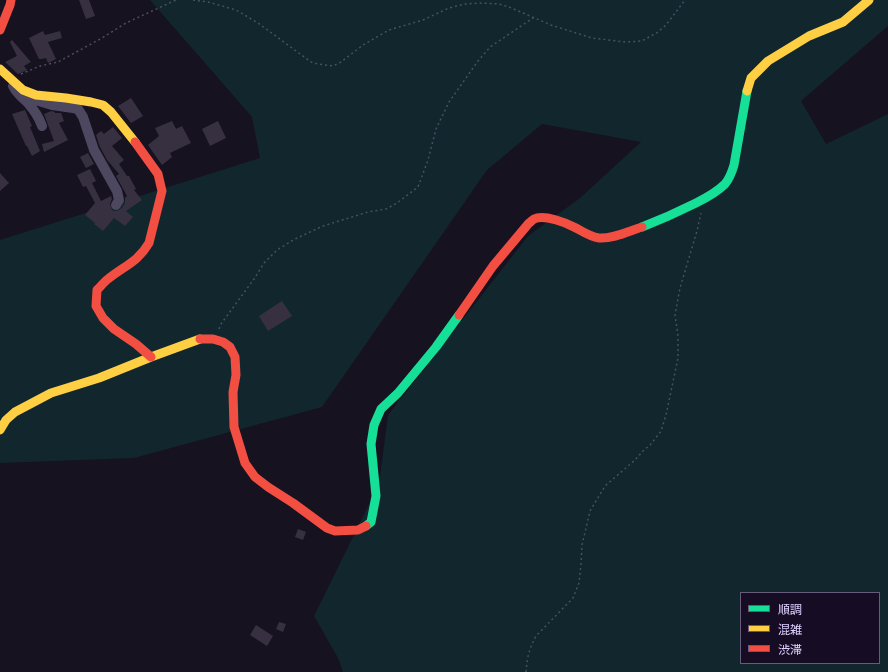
<!DOCTYPE html>
<html>
<head>
<meta charset="utf-8">
<style>
	body { margin:0 }
	#map { position:relative; width:888px; height:672px; overflow:hidden; background:#17121f; font-family:"Varela Round","Noto Sans JP",sans-serif }
	canvas { display:block }
	.legend { position:absolute; left:740px; top:592px; width:140px; height:72px; box-sizing:border-box; background:#160d24; border:1px solid #675b7c; margin:0; padding:5px 7px; list-style:none; font-size:12px; color:#e0d1ff }
	.legend li { display:flex; align-items:center; gap:8px; height:20px }
	.legend b { width:20px; border:1px solid #675b7c }
</style>
</head>
<body>
<div id="map">
<canvas width="888" height="672"></canvas>
<ul class="legend">
<li><b style="height:5px;background:#16e098"></b>順調</li>
<li><b style="height:5px;background:#ffcf43"></b>混雑</li>
<li><b style="height:5px;background:#f24e42"></b>渋滞</li>
</ul>
</div>
<script>
const ctx = document.querySelector('canvas').getContext('2d');
ctx.lineJoin = 'round';
function fillPath(path, color) { ctx.fillStyle = color; ctx.fill(path, 'evenodd'); }
function trace(path, color, width, dash) { ctx.strokeStyle = color; ctx.lineWidth = width; ctx.lineCap = dash ? 'butt' : 'round'; ctx.setLineDash(dash || []); ctx.stroke(path); }
const green = new Path2D(`
	M150,0H888V26L801,101L826,144L888,114V672H343L338,658L314,616L379,484L388,415L528,236L580,198L641,142L542,124L487,170L322,407L134,458L0,463V240L260,158L252,117ZM741,593H879V663H741Z`);
const building = new Path2D(`
	M79,0H89L95,16L86,19Z
	M43,31L45,35L60,31L62,38L48,42L56,59L48,63L46,58L42,59H39L29,38Z
	M12,40L31,62L24,66L27,70L18,74L5,62L17,56L10,42Z
	M131,98L143,116L131,123L118,106Z
	M25,110L32,126L30,127L40,151L32,156L27,146H26L12,114Z
	M51,111L55,112V113H61L64,121L59,123L68,140L44,152L42,144L54,141L44,114Z
	M172,121L176,129L182,126L191,143L170,153L172,157L162,165L148,145L159,136L155,128Z
	M218,121L226,138L210,146L202,129Z
	M113,127L122,138L112,146L124,160L119,164L127,176H129L136,189L134,190L142,200L126,211L133,217L125,226L114,218L103,231L94,224L95,223L85,215L95,203L86,186L83,187L77,175L90,169L96,181L92,183L101,201L111,196L112,199L110,204L111,208L113,211H116L119,210L122,208L125,203V198L127,196L116,176L119,174L107,160L100,147L96,135L101,131L104,134Z
	M88,153L94,164L86,168L80,157Z
	M0,173L9,183L0,191Z
	M282,301L292,316L268,331L259,316Z
	M298,529L306,532L303,540L295,537Z
	M279,622L286,624L283,632L276,629Z
	M256,625L273,636L267,646L250,635Z`);
const path = new Path2D(`
	M193,0L208,2L236,10L258,23L311,62L318,64L333,66L341,62L363,45L389,30L423,20L449,8L465,4L482,3L499,4L509,7L551,25L592,38L625,42L642,41L658,32L666,25L685,0
	M21,74L40,66L58,62L102,38L126,23L176,0
	M219,329L221,324L254,279L264,263L277,250L295,239L323,226L368,212L386,209L397,203L418,187L428,160L436,129L449,102L478,61L490,47L533,18
	M526,672C527,658 529,649 536,636L573,598L579,583L581,564L582,545L590,511L605,486L635,460L643,451L651,444L661,431L666,415L678,358V336L675,315L680,288L697,231L701,213`);
const street = new Path2D(`
	M13,86C17,94 22,97 28,103C34,110 39,117 42,126
	M32,99L52,105L73,108L78,109L83,117L94,150L117,191L119,200L116,205`);
const fast = new Path2D(`
	M642,227C660,220 678,212 696,203C706,198 717,192 725,184C729,179 732,172 734,165L747,91
	M366,526L371,522L376,496L371,444L374,425L381,409L398,393L436,347L459,315`);
const slow = new Path2D(`
	M0,69L23,90L36,95L66,98L91,102L103,105L111,112L135,142
	M747,91L751,78L768,61L809,36L843,22L869,0
	M0,430L6,420L15,412L51,393L99,378L151,357L200,339`);
const jam = new Path2D(`
	M0,30L10,5L11,0
	M135,142L158,174L162,191L149,243C138,262 124,266 108,279C104,282 101,286 97,290L96,306L103,318L114,329L136,344L151,357
	M459,315L493,266L529,223C531,222 532,220 534,219C544,214 567,223 576,228C583,232 591,237 599,238C613,239 629,231 642,227
	M200,339H213L223,342L230,347L235,357L236,375L233,392L234,427L245,463L255,477L268,487L293,503L327,528L335,531L358,530L366,526`);
fillPath(green, '#11262d');
fillPath(building, '#373041');
trace(path, '#485062', 1.5, [2, 3]);
trace(street, '#4d4760', 10);
trace(fast, '#16e098', 9);
trace(slow, '#ffcf43', 9);
trace(jam, '#f24e42', 9);
</script>
</body>
</html>
